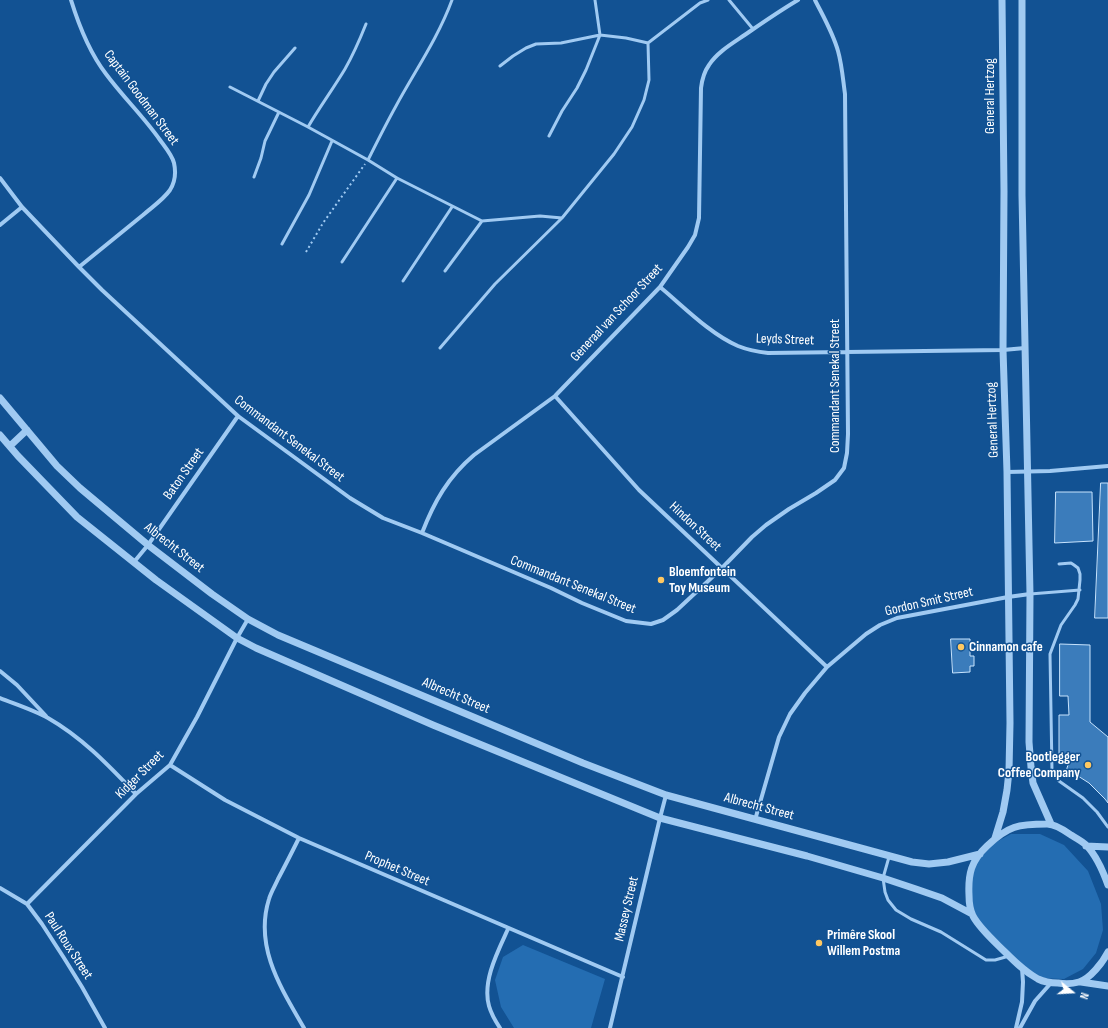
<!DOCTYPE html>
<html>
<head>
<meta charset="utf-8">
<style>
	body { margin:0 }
	#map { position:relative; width:1108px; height:1028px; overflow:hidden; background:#125293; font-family:"Sofia Sans Condensed",sans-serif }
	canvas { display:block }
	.north { position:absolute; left:1052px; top:972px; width:40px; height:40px; -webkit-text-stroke:3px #125293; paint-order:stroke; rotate:108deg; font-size:11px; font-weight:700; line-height:16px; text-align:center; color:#fff }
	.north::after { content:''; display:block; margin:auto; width:14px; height:18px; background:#fff; clip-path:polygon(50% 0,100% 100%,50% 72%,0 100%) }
</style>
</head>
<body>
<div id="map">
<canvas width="1108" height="1028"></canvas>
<div class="north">N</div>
</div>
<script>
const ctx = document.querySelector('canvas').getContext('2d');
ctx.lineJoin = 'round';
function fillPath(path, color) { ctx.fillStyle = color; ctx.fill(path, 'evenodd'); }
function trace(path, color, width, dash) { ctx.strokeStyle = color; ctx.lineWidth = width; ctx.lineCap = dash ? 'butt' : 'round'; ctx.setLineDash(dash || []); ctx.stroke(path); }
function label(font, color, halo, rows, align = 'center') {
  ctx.font = font + ' "Sofia Sans Condensed",sans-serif'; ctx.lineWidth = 3; ctx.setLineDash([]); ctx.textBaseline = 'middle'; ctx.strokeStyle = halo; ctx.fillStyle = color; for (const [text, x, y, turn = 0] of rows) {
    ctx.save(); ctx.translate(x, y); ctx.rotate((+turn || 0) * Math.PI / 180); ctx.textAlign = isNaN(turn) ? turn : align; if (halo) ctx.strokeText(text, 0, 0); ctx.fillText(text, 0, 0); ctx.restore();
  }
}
const green = new Path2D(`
	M1011,834H1040L1064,845L1088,871L1101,904L1103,930L1096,953L1083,969L1064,979L1038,978L982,928L969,902L971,872L987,847Z
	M523,945L605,979L591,1028H514L501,1007L495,980L503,957Z`);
const building = new Path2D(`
	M1101,483H1108V618H1095Z
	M1056,492H1092L1093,541L1055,543Z
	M951,639H970V656H974V666H970V672L953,673Z
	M1060,644L1090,645V722L1108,737V803L1105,799L1089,783L1078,776L1066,771L1069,762H1059V715H1069L1068,696H1060Z`);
const path = new Path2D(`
	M306,252L323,223L365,164`);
const service = new Path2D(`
	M729,0L753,29
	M648,43L700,3L708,0
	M230,87L308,127L368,160L397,178L482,221L540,216L562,218
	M258,101L266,84L274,72L295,48
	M308,127C319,108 333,89 345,69C353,55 360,39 366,24
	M549,136L562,111L577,88L586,70L600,35L595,0
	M368,160C377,142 386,124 396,106C415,71 438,38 452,0
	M254,177L261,158L265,141L279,112
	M282,244L309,195L332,141
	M342,262L397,178
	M445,271L482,221
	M403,281L452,207
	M440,348L495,284L562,218L614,154L632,127L644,100L649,80L648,43L626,38L600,35L561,43L536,44L526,48L513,56L500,66
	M1059,564L1071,563L1074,565L1078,568L1080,574V580L1078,599L1075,605L1061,625L1050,654L1052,771L1059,781L1083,798L1097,812L1108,827
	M1030,594L1080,590
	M889,857L883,878L885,892L888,900L896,910L911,919L941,932L986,960H995L1009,956`);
const minor = new Path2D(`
	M71,0C79,26 89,52 106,74C123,97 144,117 160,140C165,147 172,155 174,163C176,172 175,182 170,190C163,200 152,207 143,215C122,232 100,250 79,267
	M0,178L22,207L79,267L102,290L238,416L350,498L383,518L422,533L551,588L582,603L626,621L651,624L663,620L677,610L722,568L752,537L766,525L789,509L816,493L835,480L844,468L847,453L848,434L845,94C843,80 842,65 838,51C833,33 823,16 815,0
	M0,225L22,207
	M660,287C683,306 710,334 738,346C748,350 758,352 768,353L1003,350L1025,348
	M555,396L639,490L827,667
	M1007,472L1050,471L1108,466
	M422,533C434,502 448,477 474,455L555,396L660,287L688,247L695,235L699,218L701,88C702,80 704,72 709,65C718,51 735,42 749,32C765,21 781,10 798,0
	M134,562L148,545L238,416
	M0,671L17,685L46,716
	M0,698C15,704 34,710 48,718C83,738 109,766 136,794
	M170,765L225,800L299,838L623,977
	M755,820L779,737L790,714L805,693L827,667L866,634L880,625L897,618L1008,597L1030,594
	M299,838C292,852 285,866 278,879C275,886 271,892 269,899C254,947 281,988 304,1028
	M0,888L27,904L42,924L64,958L82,987L105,1028
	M27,904L136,794L170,765L197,717L237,638L248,619
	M500,1028C496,1022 491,1013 489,1006C482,981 498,951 508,929
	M610,1028L660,818L666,795
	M1016,1028L1022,1002L1023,982L1022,968
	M1020,1028L1035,1001L1051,983`);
const tertiary = new Path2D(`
	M1022,0V195L1030,594L1029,742L1031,767L1033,783L1051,824
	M0,398L57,466L80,488L148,545L212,594L248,619L278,635L583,763L666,795L912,862L929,864L948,862L980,854
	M0,435L18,456L77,517L156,580L237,638L256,648L433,725L660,818L807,856L883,878L916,889L942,898L972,914
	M10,446L27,430
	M995,838L1003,812L1007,790L1009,771L1010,723L1007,472L1003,350L1004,191L1002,0
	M1086,846L1108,847
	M1108,885C1103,871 1097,856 1086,845C1082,841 1076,838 1071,835C1064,830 1055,824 1047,824C1018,824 1008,826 987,846C971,861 968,874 969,895C969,901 970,910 973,916C980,929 994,941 1005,952C1015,962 1025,972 1038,979C1044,982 1051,983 1058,983C1065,984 1072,984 1079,982C1090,979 1103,962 1108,952
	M1081,982L1108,986`);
const markers = [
	[661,580,4,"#ffc861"],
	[961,647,4,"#ffc861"],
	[1088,765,4,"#ffc861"],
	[819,943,4,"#ffc861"]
];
const streetNames = [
	["General Hertzog",990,96,-90],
	["Captain Goodman Street",141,98,53],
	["Generaal van Schoor Street",617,313,-47],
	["Leyds Street",785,340,2],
	["Commandant Senekal Street",835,386,-90],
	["General Hertzog",993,420,-92],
	["Commandant Senekal Street",289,439,37],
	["Baton Street",184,474,-55],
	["Hindon Street",695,527,43],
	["Albrecht Street",174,548,38],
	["Commandant Senekal Street",573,585,22],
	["Gordon Smit Street",929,602,-13],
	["Albrecht Street",456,696,23],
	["Kidger Street",140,775,-45],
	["Albrecht Street",759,807,15],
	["Prophet Street",397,869,23],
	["Massey Street",627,909,-77],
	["Paul Roux Street",68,946,57]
];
const poiNames = [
	["Bloemfontein",669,572],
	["Toy Museum",669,588],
	["Cinnamon cafe",969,647],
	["Bootlegger",1080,757,"right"],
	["Coffee Company",1080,773,"right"],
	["Primêre Skool",827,935],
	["Willem Postma",827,951]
];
fillPath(green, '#246db2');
fillPath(building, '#3b7cbb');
trace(building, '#c7e3fd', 1);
trace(path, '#a0caf2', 2, [2, 3]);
trace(service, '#a0caf2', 3);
trace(minor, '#a0caf2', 4);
trace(tertiary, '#a0caf2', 7);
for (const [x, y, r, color] of markers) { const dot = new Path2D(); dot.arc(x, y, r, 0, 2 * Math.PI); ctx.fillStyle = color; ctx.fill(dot); trace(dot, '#125293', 1.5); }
label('14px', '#fff', '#125293', streetNames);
label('bold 14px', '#fff', '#125293', poiNames, 'left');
</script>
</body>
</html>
